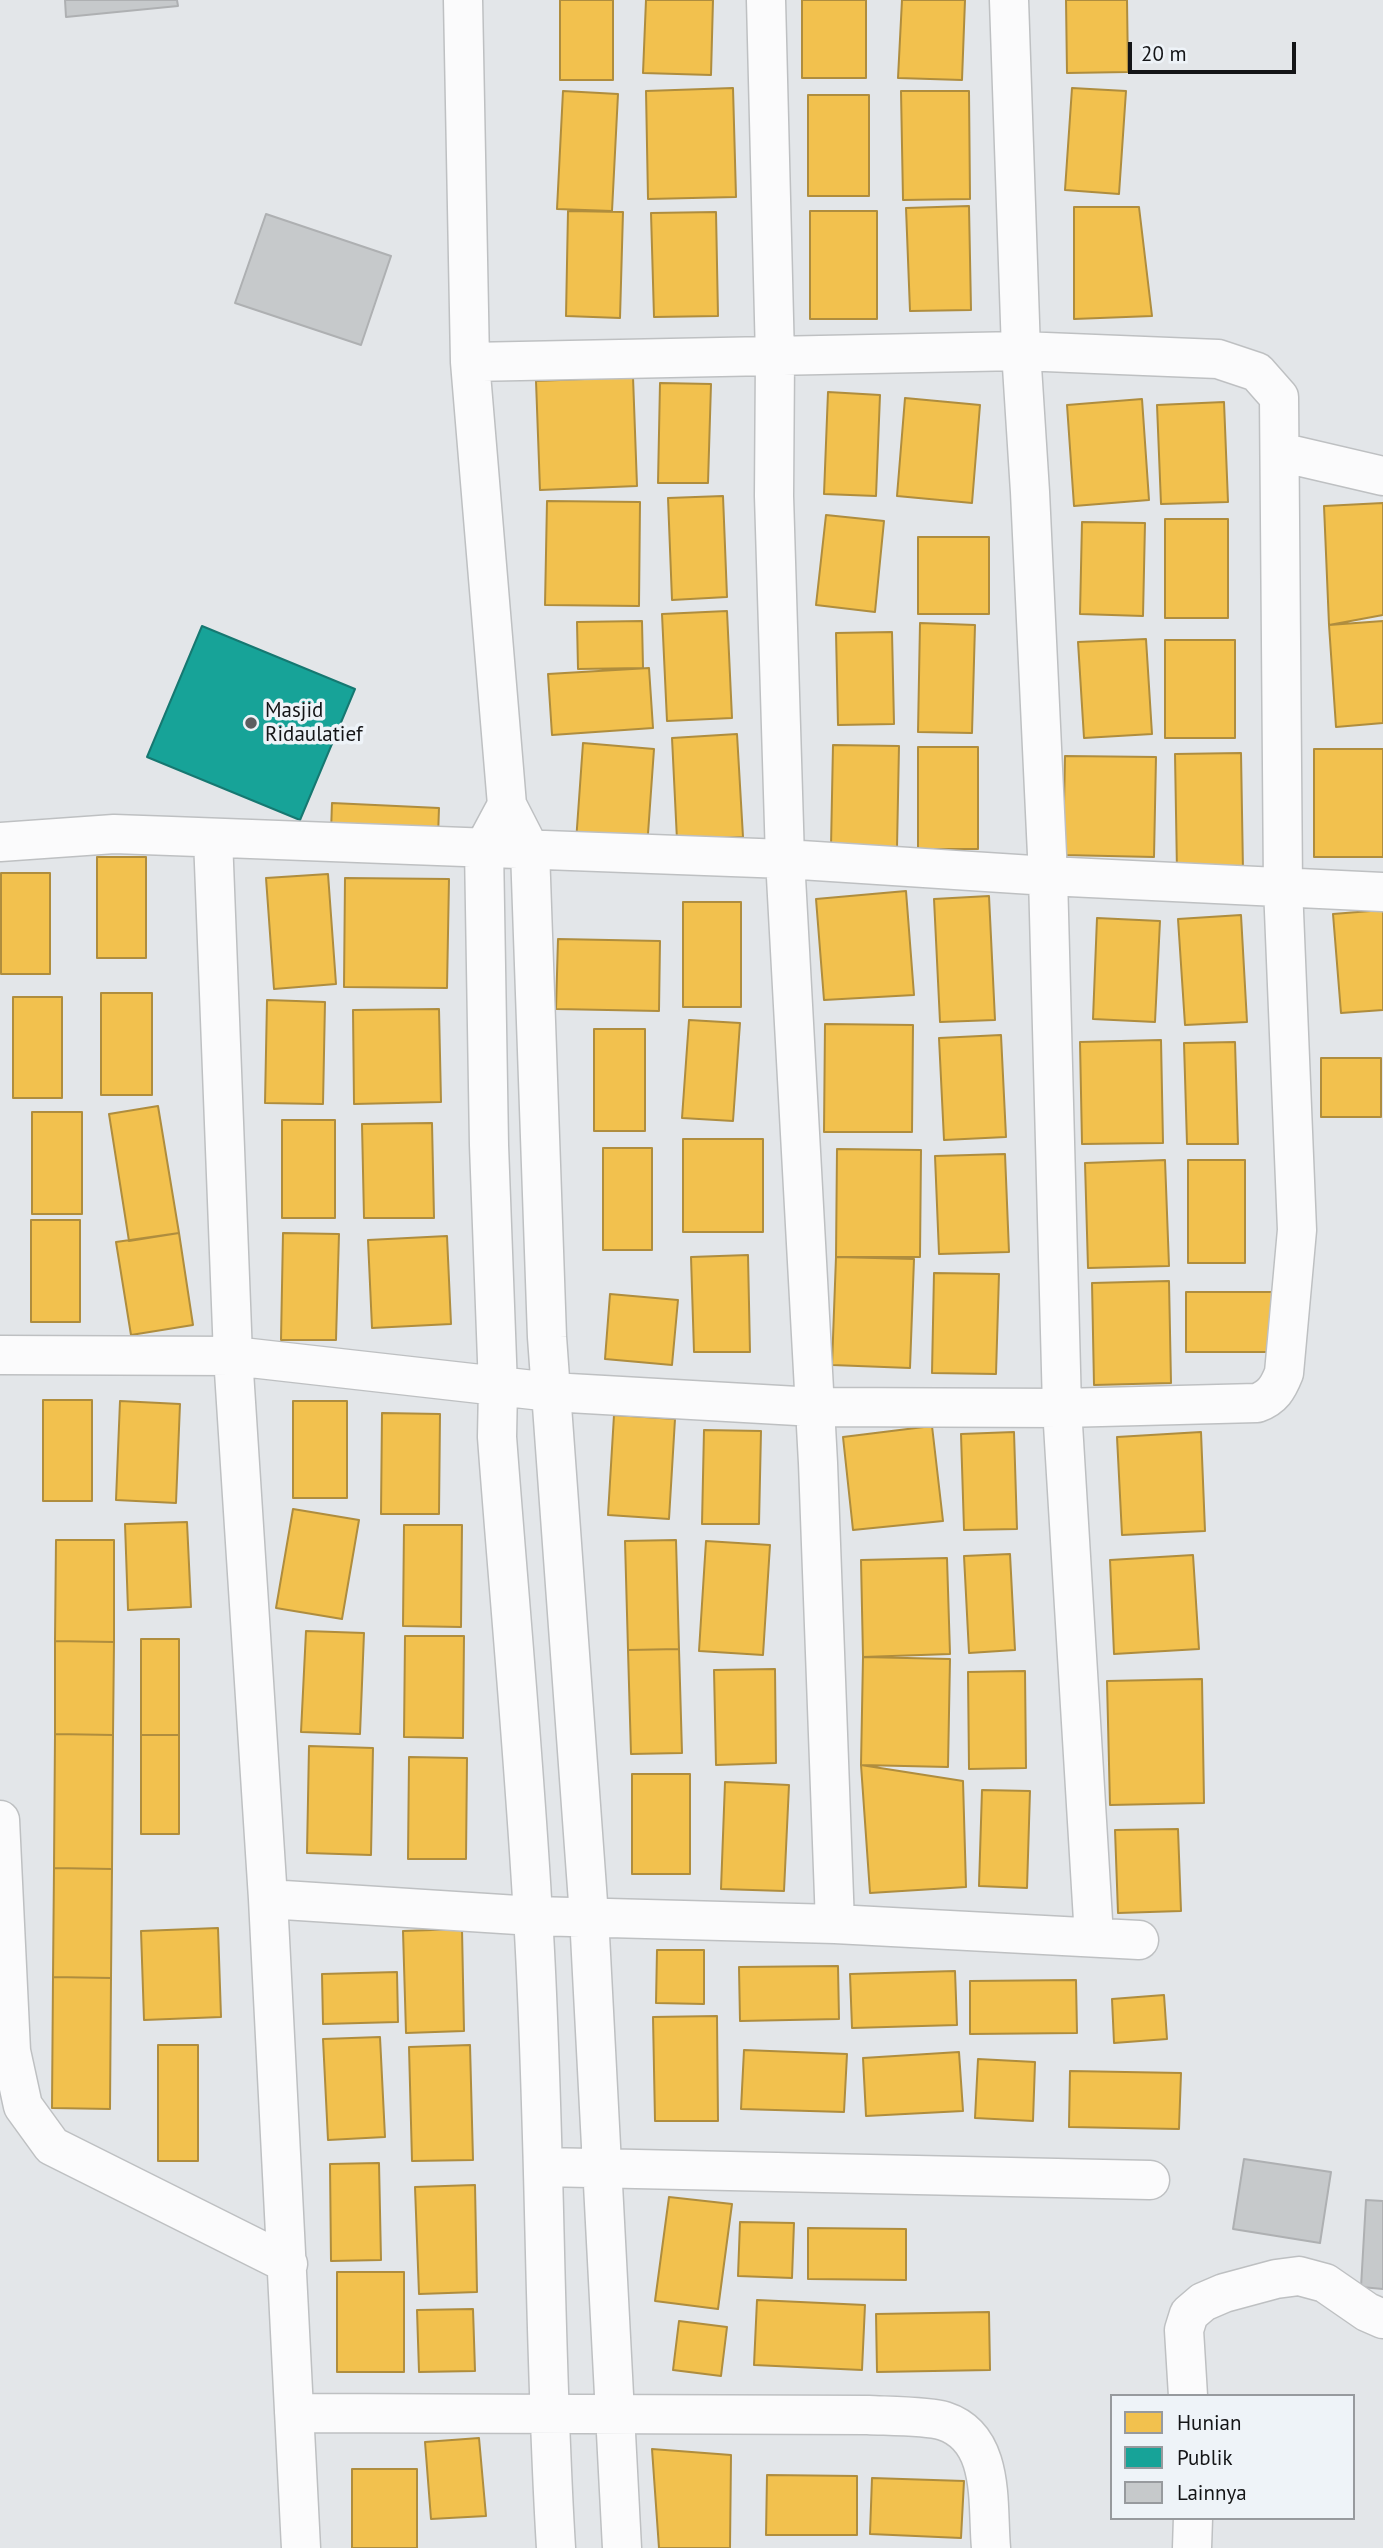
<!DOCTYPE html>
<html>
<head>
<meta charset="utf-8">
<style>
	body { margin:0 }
	#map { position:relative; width:1383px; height:2548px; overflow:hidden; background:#e3e6e9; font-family:"PT Sans",sans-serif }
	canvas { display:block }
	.legend { position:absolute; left:1110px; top:2394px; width:245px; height:126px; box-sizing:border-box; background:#eef3f8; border:2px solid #979a9e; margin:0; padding:9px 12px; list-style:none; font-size:21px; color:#141517 }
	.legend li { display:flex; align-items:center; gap:14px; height:35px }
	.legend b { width:35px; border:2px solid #979a9e }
	.scale { position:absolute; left:1128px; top:42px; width:168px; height:32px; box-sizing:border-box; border:4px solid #141517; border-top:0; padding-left:9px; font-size:21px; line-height:24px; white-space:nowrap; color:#141517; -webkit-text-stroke:5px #eef3f8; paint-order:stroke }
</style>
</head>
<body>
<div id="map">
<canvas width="1383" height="2548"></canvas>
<ul class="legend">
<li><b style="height:19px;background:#f2c14e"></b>Hunian</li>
<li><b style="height:19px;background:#17a398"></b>Publik</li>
<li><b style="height:19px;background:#c6c9cb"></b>Lainnya</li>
</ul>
<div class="scale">20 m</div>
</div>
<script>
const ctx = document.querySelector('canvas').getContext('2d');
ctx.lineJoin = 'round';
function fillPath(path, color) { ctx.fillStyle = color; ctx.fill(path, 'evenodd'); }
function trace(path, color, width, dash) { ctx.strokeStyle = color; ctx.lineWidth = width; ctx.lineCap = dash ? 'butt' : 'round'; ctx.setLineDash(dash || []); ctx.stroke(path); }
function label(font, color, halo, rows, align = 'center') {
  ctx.font = font + ' "PT Sans",sans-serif'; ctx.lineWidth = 7; ctx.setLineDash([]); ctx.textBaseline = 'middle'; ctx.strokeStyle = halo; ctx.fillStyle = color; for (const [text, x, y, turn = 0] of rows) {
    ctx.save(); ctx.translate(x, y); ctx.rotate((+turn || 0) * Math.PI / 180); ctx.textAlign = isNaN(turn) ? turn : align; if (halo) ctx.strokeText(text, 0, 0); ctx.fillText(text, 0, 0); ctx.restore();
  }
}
const homes = new Path2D(`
	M560,0H613V80H560Z
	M646,0H713L711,75L643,73Z
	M802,0H866V78H802Z
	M902,0H965L962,80L898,78Z
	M1066,0H1127L1128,72L1067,73Z
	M733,88L736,197L648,199L646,91Z
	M1072,88L1126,91L1119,194L1065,190Z
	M563,91L618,94L612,211L557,209Z
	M901,91H969L970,199L903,200Z
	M808,95H869V196H808Z
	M969,206L971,310L910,311L906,208Z
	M1074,207H1139L1152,316L1074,319Z
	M568,211L623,212L620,318L566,316Z
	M810,211H877V319H810Z
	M716,212L718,316L654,317L651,213Z
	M633,377L637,486L540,490L536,381Z
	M660,383L711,384L708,483H658Z
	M828,392L880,395L876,496L824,494Z
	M905,398L980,405L972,503L897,496Z
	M1142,399L1149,500L1074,506L1067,405Z
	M1224,402L1228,502L1161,504L1157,405Z
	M723,496L727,597L672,600L668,498Z
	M547,501L640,502L639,606L545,605Z
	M1383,503V615L1329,625L1324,506Z
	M826,515L884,521L875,612L816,605Z
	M1165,519H1228V618H1165Z
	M1082,522L1145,523L1143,616L1080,614Z
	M918,537H989V614H918Z
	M727,611L732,718L667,721L662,614Z
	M642,621L643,668L578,669L577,622Z
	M1383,621V723L1336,727L1329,625Z
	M920,623L975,625L972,733L918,732Z
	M892,632L894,724L838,725L836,633Z
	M1146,639L1152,734L1084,738L1078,642Z
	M1165,640H1235V738H1165Z
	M649,668L653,728L552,735L548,674Z
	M737,734L743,837L677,840L672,738Z
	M583,743L654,749L647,848L576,842Z
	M833,745L899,746L897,848L831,847Z
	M918,747H978V849H918Z
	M1314,749H1383V857H1314Z
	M1241,753L1243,871L1177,872L1175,754Z
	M1065,756L1156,757L1154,857L1063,855Z
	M332,803L439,808L438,837L331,832Z
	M97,857H146V958H97Z
	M1,873H50V974H1Z
	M328,874L336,984L274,989L266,878Z
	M345,878L449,879L447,988L344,987Z
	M906,891L914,995L824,1000L816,899Z
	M989,896L995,1020L940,1022L934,899Z
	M683,902H741V1007H683Z
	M1383,910V1010L1341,1013L1333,914Z
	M1241,915L1247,1022L1185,1025L1178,919Z
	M1097,918L1160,921L1155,1022L1093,1019Z
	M558,939L660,941L659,1011L556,1009Z
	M101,993H152V1095H101Z
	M13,997H62V1098H13Z
	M267,1000L325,1002L323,1104L265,1103Z
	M439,1009L441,1102L354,1104L353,1010Z
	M689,1020L740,1023L733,1121L682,1118Z
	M825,1024L913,1025L912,1132H824Z
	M594,1029H645V1131H594Z
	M1001,1035L1006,1137L944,1140L939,1038Z
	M1161,1040L1163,1143L1082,1144L1080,1042Z
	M1235,1042L1238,1144H1187L1184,1043Z
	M1321,1058H1381V1117H1321Z
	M158,1106L179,1233L129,1241L109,1114Z
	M32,1112H82V1214H32Z
	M282,1120H335V1218H282Z
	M432,1123L434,1218H364L362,1124Z
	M683,1139H763V1232H683Z
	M603,1148H652V1250H603Z
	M837,1149L921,1150L920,1257H836Z
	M1005,1154L1009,1252L939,1254L935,1156Z
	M1165,1160L1169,1266L1088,1268L1085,1163Z
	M1188,1160H1245V1263H1188Z
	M31,1220H80V1322H31Z
	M179,1233L193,1325L131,1335L116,1242Z
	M283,1233L339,1234L336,1340H281Z
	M447,1236L451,1324L372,1328L368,1240Z
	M748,1255L750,1352H694L691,1257Z
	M836,1257L914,1259L910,1368L832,1365Z
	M934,1273L999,1274L996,1374L932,1373Z
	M1169,1281L1171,1383L1094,1385L1092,1283Z
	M1186,1292H1279V1352H1186Z
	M610,1294L678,1300L672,1365L605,1359Z
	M43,1400H92V1501H43Z
	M120,1401L180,1404L176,1503L116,1500Z
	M293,1401H347V1498H293Z
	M382,1413L440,1414L439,1514H381Z
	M614,1415L675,1419L669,1519L608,1515Z
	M932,1426L943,1521L853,1530L843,1437Z
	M704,1430L761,1431L759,1524H702Z
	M1014,1432L1017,1529L964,1530L961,1434Z
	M1201,1432L1205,1531L1122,1535L1117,1437Z
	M293,1509L359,1520L342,1619L276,1608Z
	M187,1522L191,1607L128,1610L125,1524Z
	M404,1525H462L461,1627L403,1626Z
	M56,1540H114V1642L55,1641Z
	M676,1540L679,1649L628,1650L625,1541Z
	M706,1541L770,1545L763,1655L699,1651Z
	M1010,1554L1015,1650L969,1653L964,1556Z
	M1193,1555L1199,1649L1114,1654L1110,1560Z
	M947,1558L950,1654L863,1657L861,1560Z
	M306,1631L364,1633L360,1734L301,1732Z
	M405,1636H464L463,1738L404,1737Z
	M141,1639H179V1735H141Z
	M55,1641L114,1642L113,1735L55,1734Z
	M679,1649L682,1753L631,1754L628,1650Z
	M863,1657L950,1659L948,1767L861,1765Z
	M775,1669L776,1763L716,1765L714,1670Z
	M1025,1671L1026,1768L969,1769L968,1672Z
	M1202,1679L1204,1803L1110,1805L1107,1681Z
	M55,1734L113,1735L112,1869L54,1868Z
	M141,1735H179V1834H141Z
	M309,1746L373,1748L371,1855L307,1853Z
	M409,1757L467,1758L466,1859H408Z
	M861,1765L963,1781L966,1887L870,1893Z
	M632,1774H690V1874H632Z
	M725,1782L789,1785L784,1891L721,1889Z
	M982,1790L1030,1791L1027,1888L979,1886Z
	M1178,1829L1181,1911L1118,1913L1115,1830Z
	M54,1868L112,1869L111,1978L53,1977Z
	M218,1928L221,2017L144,2020L141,1931Z
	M462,1929L464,2031L406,2033L403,1931Z
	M657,1950H704V2004L656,2003Z
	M838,1966L839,2019L740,2021L739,1967Z
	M955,1971L957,2025L852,2028L850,1974Z
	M397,1972L398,2022L323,2024L322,1974Z
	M53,1977L111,1978L110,2109L52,2108Z
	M1076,1980L1077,2033L970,2034V1981Z
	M1164,1995L1167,2039L1114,2043L1112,1999Z
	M717,2016L718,2121H655L653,2017Z
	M380,2037L385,2137L328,2140L323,2039Z
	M158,2045H198V2161H158Z
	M470,2045L473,2160L412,2161L409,2047Z
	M744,2050L847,2054L844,2112L741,2109Z
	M959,2052L963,2111L866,2116L863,2058Z
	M978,2059L1035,2062L1033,2121L975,2118Z
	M1070,2071L1181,2073L1179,2129L1069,2127Z
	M379,2163L381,2260L331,2261L330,2164Z
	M475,2185L477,2292L419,2294L415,2187Z
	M669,2197L732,2204L718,2309L655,2301Z
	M740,2222L794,2223L792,2278L738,2276Z
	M808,2228L906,2229V2280L808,2279Z
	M337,2272H404V2372H337Z
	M757,2300L865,2305L862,2370L754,2365Z
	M473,2309L475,2371L419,2372L417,2310Z
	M989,2312L990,2370L877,2372L876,2314Z
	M679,2321L727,2327L721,2376L673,2370Z
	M479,2438L486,2516L431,2519L425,2442Z
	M652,2449L731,2455L730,2548H659Z
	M352,2469H417V2548H352Z
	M767,2475L857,2476V2535H766Z
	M872,2478L964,2481L961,2538L870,2534Z`);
const public = new Path2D(`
	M202,626L355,689L300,820L147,757Z`);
const building = new Path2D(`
	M65,0H177L178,6L66,17Z
	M266,214L391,256L361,345L235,303Z
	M1244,2159L1331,2172L1320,2243L1233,2229Z
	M1366,2200L1383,2201V2289L1361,2287Z`);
const street = new Path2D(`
	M463,0L470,362L507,805L530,850L547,1337L589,1916L622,2548
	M766,0L775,358L774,496L785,859L818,1463L835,1924
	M1009,0L1021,351L1030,492L1048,876L1062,1408L1094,1937
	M1280,452L1383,476
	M507,805L484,848L489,1145L498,1387L497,1437C509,1596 524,1756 533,1916C546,2127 543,2338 556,2548
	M213,838L233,1356L268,1899L301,2548
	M0,842L114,834L171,836L785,859L1048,876L1383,892
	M0,1355L233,1356L551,1392L815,1407L1062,1408L1257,1403C1273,1397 1278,1388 1284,1373L1297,1230L1283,887L1279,397L1257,372L1218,359L1021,351L470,362
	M0,1820L11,2051L23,2106L52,2146L288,2264
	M268,1899L533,1916L835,1924L1139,1940
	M543,2167L1150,2180
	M1188,2396L1184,2330L1189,2314L1203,2302L1224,2293L1276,2279L1299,2276L1325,2283L1367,2312L1383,2319
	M294,2413L868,2415C886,2416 929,2416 944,2421C996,2438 987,2504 991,2548
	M1192,2548L1193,2518`);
const markers = [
	[251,723,7,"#5c5e60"]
];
const poiNames = [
	["Masjid",265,711],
	["Ridaulatief",265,735]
];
fillPath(homes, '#f2c14e');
trace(homes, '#af8d3e', 2);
fillPath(public, '#17a398');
trace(public, '#167871', 2);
fillPath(building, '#c6c9cb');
trace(building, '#aeb0b2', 2);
trace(street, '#bec0c2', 41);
trace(street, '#fbfbfc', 38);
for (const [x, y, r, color] of markers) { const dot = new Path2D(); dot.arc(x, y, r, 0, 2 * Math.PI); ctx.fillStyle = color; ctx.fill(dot); trace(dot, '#eef3f8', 2.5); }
label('21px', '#141517', '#eef3f8', poiNames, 'left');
</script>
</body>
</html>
